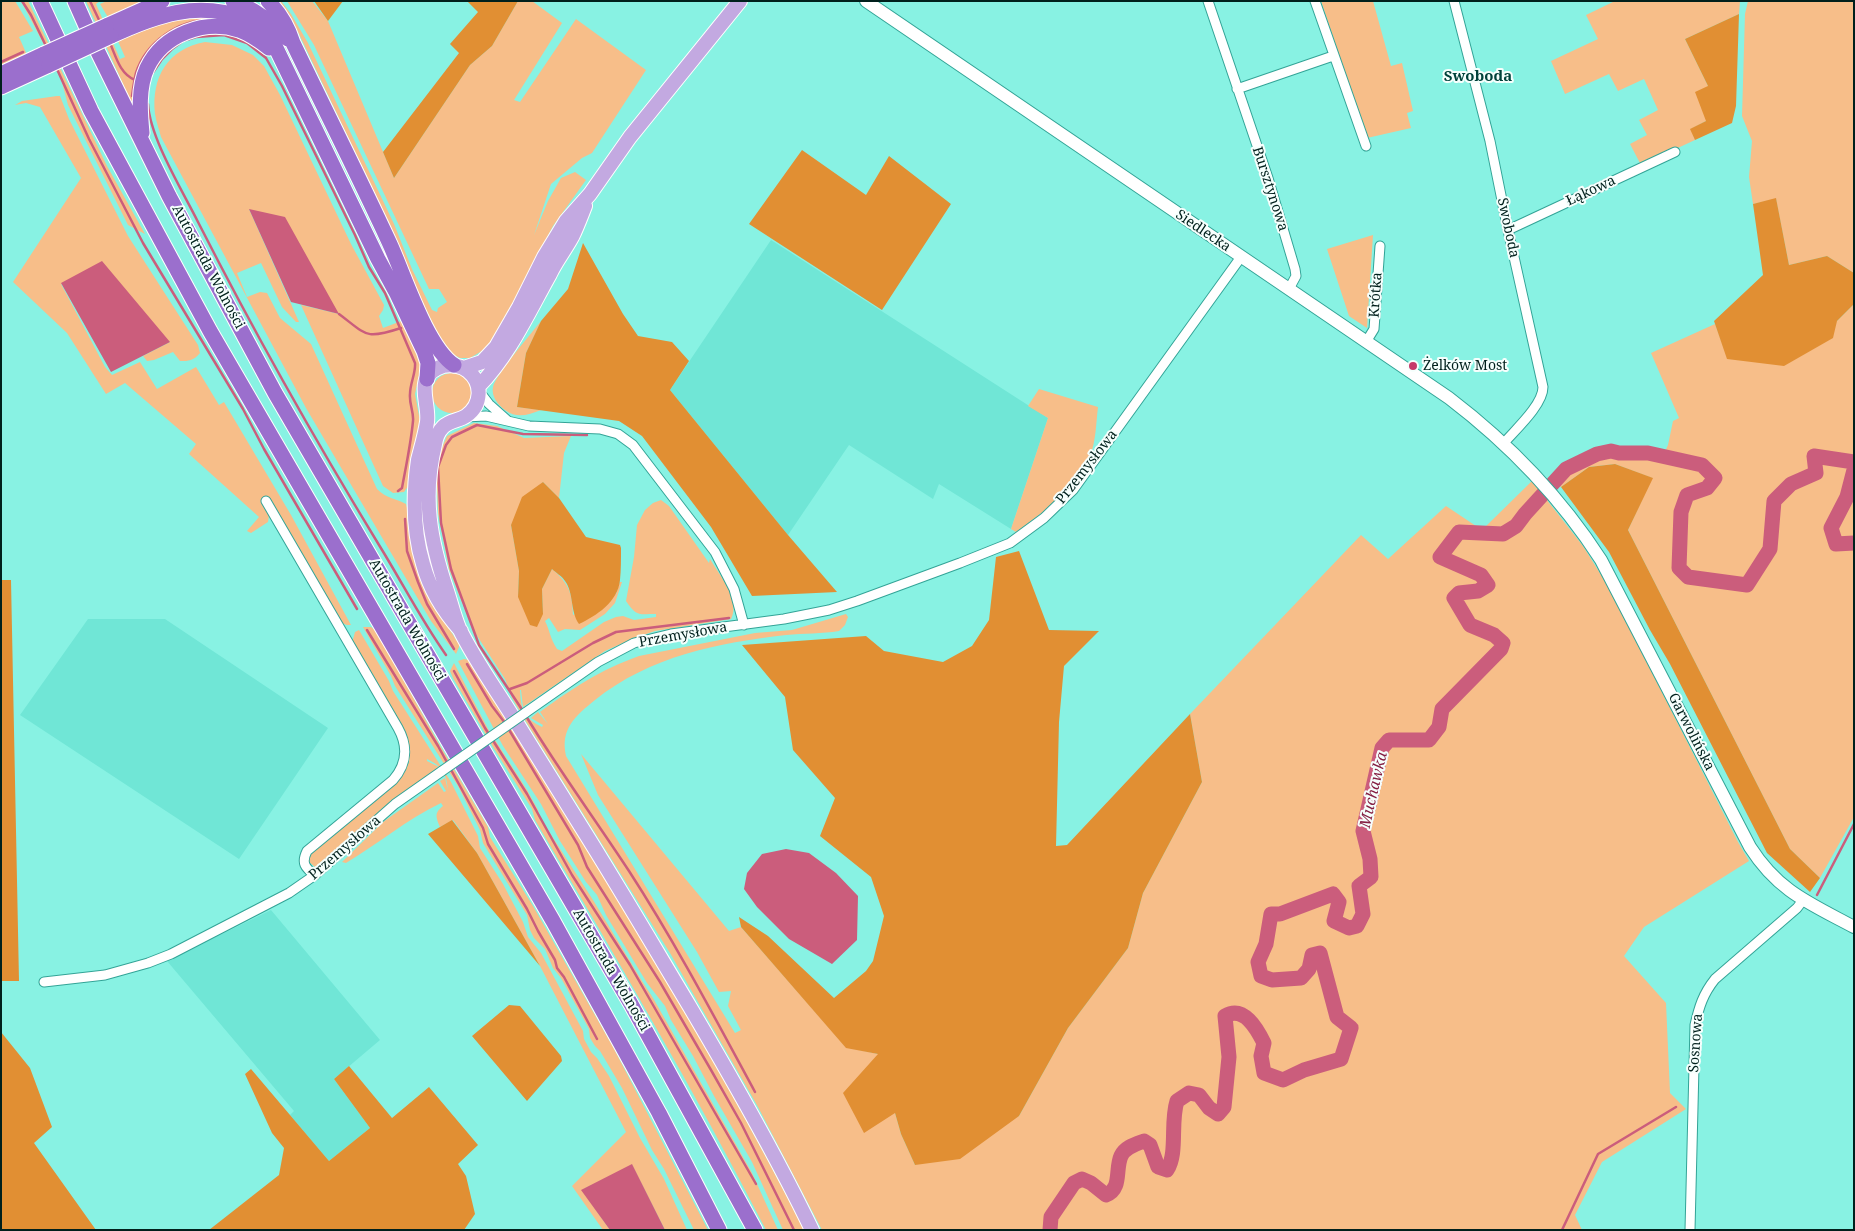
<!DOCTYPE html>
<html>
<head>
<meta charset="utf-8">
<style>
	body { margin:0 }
	#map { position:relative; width:1855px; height:1231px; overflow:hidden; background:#88f2e3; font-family:"Noto Serif",serif }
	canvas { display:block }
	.frame { position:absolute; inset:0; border:2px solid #00201c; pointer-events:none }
</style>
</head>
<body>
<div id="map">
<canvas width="1855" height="1231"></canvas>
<div class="frame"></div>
</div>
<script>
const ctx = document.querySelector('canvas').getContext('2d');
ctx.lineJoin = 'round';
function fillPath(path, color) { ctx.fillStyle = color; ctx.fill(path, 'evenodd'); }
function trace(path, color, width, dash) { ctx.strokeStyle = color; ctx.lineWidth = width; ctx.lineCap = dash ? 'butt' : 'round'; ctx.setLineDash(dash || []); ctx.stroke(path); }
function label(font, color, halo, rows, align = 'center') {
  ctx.font = font + ' "Noto Serif",serif'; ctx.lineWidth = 4; ctx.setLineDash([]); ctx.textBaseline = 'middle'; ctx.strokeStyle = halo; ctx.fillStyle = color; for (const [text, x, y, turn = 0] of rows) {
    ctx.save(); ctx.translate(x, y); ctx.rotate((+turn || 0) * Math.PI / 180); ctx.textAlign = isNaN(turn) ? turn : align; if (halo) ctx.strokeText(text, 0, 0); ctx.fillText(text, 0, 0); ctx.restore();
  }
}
const built = new Path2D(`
	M771,240L1048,418L1011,529L939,484L933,499L849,445L788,535L670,390Z
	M88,619H165L328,728L239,859L20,715Z
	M271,910L380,1040L334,1079L370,1128L329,1161L290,1115L294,1111L167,961Z`);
const green = new Path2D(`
	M1,1H15L33,31L19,37L27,55L1,69Z
	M21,1H28L107,166L145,234L128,225L68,105L60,75Z
	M86,1H100L96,4L120,59L125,57L117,39L151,23L214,13L243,27L166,38L135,111Z
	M107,1H148L109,19L100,4Z
	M277,1H281L291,14L308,43L394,224L412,269L432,310L437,312L438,308L447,302L439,289H429L314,45L287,1H312L328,21L394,178L470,65L492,46L518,1H532L562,23L514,100L520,102L576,19L646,70L592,153L582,158L551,184L534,235L548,201L561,178L575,172L586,180L553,226L507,316L487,348L470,358H460L446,351L411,278L397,240L299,34L283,7Z
	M1321,1H1373L1391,66L1402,63L1413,111L1407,113L1411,128L1367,138Z
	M1615,1H1740L1739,14L1685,39L1708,86L1706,121L1691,129L1695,140L1641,165L1630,144L1647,135L1639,120L1658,110L1644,79L1618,91L1609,74L1565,94L1551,61L1598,39L1586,15Z
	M1748,1H1854V273L1827,256L1789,265L1776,199L1753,204L1749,177L1752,141L1742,116L1745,14Z
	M205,42L232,45L253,55L264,66L280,95L351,244L384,305L383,310L379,316L383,328L404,320L422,362L415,394L420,421L409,472V485L404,492L393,493L383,486L301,305L339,314L249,209L299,322H296L282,307L261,263L237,273L247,297L260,292L267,293L280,318L311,344L377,489C387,499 395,498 406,504L433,604L459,644V647L456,654L431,621L306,408L161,137C159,129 156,121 155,114C151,77 168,49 205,42Z
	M57,96H60L69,119L128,236L198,345L200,353C193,361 189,361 180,361L173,352L154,360L147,361L143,356L170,342L61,284L105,367L112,375L140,362L157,389L196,367L219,405L224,402L291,515L351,625H347L339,622L262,501L269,515L268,522L251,533L247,531L259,517L189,454L196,444L125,383L106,394L67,333L13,282L81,178L40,107L26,103L15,105L22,101Z
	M1373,235L1367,328L1349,316L1327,249Z
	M1854,304V817L1820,878L1790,849L1628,530L1652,478L1615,464L1589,467L1561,487L1556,485C1564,479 1572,470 1581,466C1606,454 1634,455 1661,460L1668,445L1673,421L1679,418L1651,353L1715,324L1728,359L1837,321Z
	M541,321L526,353L517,407L541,410C528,415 517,419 505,410C498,405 491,396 493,387C496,374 531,334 541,321Z
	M432 393a20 20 0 1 1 40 0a20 20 0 1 1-40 0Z
	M1039,389L1098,407C1096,423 1096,441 1090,456C1078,486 1042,514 1016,532L1011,529L1048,418L1028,406Z
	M474,423L497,426L524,438L571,436L564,453L559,498L543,482L511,525L519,571L518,597L543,614L542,589L552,569C569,584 572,592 573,615L616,594L620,582H622L615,603L605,614L580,630L565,629L558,632L549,618L545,621C550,631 550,638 557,649L562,651L604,622L616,617L623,616L634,620L656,617V614C638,614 637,617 626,601L634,557L637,525L645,510L653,503L661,500L669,506L709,563L710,559C720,576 741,600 731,619L655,631L632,639L605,651L523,707L521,690H520C521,710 524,718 542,727L543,725L531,718L538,712L548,724L540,712C573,688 600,670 639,656L755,633L792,630L846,614L848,617L845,625L839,631C822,634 804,633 786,635C718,643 650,656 595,700C575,716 560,729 566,756L735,1033L741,1030L728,1006L731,991L719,992L697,952L598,795L581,754L729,931L741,927L846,1047L878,1054L901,1134L915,1165L1019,1116L1068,1028L1128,948L1143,893L1202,782L1190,714L1361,535L1388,559L1446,506L1482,530L1532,481L1583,546L1608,586L1738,842L1749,861L1644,927L1624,956L1666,1003L1670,1093L1686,1109L1602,1162L1575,1215L1582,1230H822L758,1107L670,953L531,730L512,698L505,679L472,628L449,569L438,513L436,461L447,436Z
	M363,627H371L376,631L438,742L488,827L490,837L533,906L612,1045L708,1230H694L664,1169L652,1150L622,1088L600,1051L595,1046L590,1038L589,1029L561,978L553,968L545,949L534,938L530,930L527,915L483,843L480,830L458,786L395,686L391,676Z
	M359,630L389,681L393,691L451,782L478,836L480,848L503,884L523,922L528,937L541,953L583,1031L584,1039L591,1052L597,1058L609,1076L640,1138L664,1179L687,1230H665L632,1165L582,1190L610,1230H603L572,1186L626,1132L540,966L477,853L453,820L440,827C436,817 434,813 443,806L441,803C407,819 378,844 346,863L342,862L383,822L438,783L444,792L446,791L440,781L445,778L448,790C446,773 443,767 427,759V761L439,767L386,806L321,866L315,867L308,861V856L313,850L372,802L403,774L409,762L410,748L407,740L352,643L355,632Z
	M464,659L469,660L474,666C587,852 706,1035 804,1230H783L752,1162L714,1096L693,1056L671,1020L665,1006L647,983L606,915L597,895L586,882L560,841L541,804L503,746L458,661Z
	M454,663L488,729L527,790L538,810L539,816L593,900L642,981L653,998L752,1173L778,1230H766C694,1090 615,955 535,820L532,809L493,747L453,678L450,671Z`);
const forest = new Path2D(`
	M314,1H343L328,21Z
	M467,1H518L492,46L470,65L394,178L383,152L459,53L450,44L478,12Z
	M1739,14L1736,106L1732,123L1695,140L1690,129L1706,121L1695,92L1708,86L1685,39Z
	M802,150L866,195L889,156L951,204L882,310L749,224Z
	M1776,198L1789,265L1827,256L1854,273V304L1837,321L1833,338L1784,366L1727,359L1714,321L1763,275L1753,204Z
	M583,243L623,314L638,336L672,342L689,361L670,390L788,535L837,592L752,596L711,527L642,436L619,421L517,407L526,353L541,321L568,289Z
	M1615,464L1653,478L1628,530L1790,849L1820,878L1810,892L1767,853L1670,664L1650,630L1609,552L1561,487L1589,467Z
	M543,482L559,498L586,537L620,545L621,548C621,559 621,570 620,580C618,602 596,616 579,624C570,611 574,593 565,581C562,576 556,573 552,569L542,589L543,614L537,627L530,625L518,597L519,571L511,525L522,497Z
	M1019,551L1049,630L1099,631L1064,666L1059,722L1056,846L1067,845L1190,714L1202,782L1143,893L1128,948L1068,1028L1019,1116L960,1159L915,1165L901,1134L895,1113L864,1133L843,1093L878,1054L846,1048L741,927L739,917L768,936L834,998L866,971L873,961L884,916L871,877L820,836L835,798L793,750L785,697L742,645L866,636L884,651L943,662L972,646L989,620L996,557Z
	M1,580H11L19,981H1Z
	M452,820L477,853L540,966L428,834Z
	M509,1005L520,1006L561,1056L562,1061L527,1101L472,1036Z
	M1,1032L30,1068L52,1127L34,1143L96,1230H1Z
	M349,1066L392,1118L429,1087L478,1145L458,1164L466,1176L475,1214L464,1230H209L279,1175L284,1148L272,1133L245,1074L251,1069L329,1161L370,1128L334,1079Z`);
const water = new Path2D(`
	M249,209L285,217L339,314L291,302Z
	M102,261L170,342L111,372L61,283Z
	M786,849L809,853L836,873L858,896L857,940L832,964L789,939L757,907L744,889L747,873L762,854Z
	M632,1164L665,1230H610L581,1190Z`);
const stream = new Path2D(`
	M22,1L31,15L46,46
	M90,1L100,22
	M110,43C116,57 120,74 135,80
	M1,62L23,52
	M56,67L89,139L143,243L243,409L264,449L357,609
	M152,74L162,59L172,49L183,41L196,37L224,35L247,43L266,58L282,86L355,235L369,267L385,293L415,363C416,373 410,383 410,394C409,404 414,412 413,421C411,443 406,466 402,488L398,491
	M132,96C133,89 134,81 136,73C146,42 179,19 211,20
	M148,104C150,138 182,190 198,222C254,332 315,440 379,545C402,582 421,620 446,655
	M339,314C367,335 365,340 401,328
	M405,519L407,551L418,582L427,604L454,649
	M367,630L438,746L483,828L488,844L527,909L538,931L555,960L557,968L564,977L597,1039
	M467,664L492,706L505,723
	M454,671L485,728L527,794L572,875L630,965L756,1184
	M510,689L527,683L593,643L616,632L729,618
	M523,711L479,645L451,569L441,523L438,467L446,445L452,437L477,425L523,434L587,435
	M526,716C558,769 595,819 629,871C675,942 715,1018 755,1092
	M508,728L578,845L587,867L660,982L711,1070L741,1123L794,1230
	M1817,895L1854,824
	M1562,1230L1598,1154L1676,1107`);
const river = new Path2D(`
	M1854,470L1847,497L1831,528L1836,544L1854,543
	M1050,1230L1051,1217L1074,1183L1082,1179L1091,1183L1106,1195C1122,1189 1115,1169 1121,1156C1125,1147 1136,1144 1144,1141L1150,1145L1158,1167L1167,1170C1178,1153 1170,1123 1177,1101L1189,1093L1199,1095L1209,1108L1218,1114L1224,1107L1229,1057L1225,1016C1244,1005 1257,1029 1264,1043L1261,1056L1264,1073L1283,1080L1304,1070L1341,1059L1351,1028L1337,1017L1320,953L1312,955L1309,969L1301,978L1272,980L1261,976L1258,962L1266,944L1271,914H1280L1333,894L1339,902L1334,921L1349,928L1357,926L1363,914L1359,886L1371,877L1370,859L1363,831L1382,748L1389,740H1429L1439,727L1442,709L1501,649L1503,643L1494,635L1470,625L1454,598L1459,593L1478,591L1488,585L1481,575L1440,557L1459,532L1503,534L1516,526L1525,514L1566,469L1597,454L1611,451L1619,453H1648L1702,465L1715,478L1707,488L1687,495L1681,512L1679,568L1688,577L1747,585L1770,549L1774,501L1791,484L1816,473L1814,456L1854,462`);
const minor = new Path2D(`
	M1208,1L1268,178L1295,269L1296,276L1289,289
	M1315,1L1366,146
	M1454,1L1490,141L1508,230L1543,387C1543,405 1515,430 1503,444
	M1237,89L1333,56
	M1508,230L1675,152
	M1366,342L1374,329L1380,246
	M479,391L489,404L507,420
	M465,417L486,416L529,426L600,429L618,434L633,445L715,552L734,589L744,625
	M266,501L398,728C408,746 407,764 393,780L307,851C301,863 305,868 315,875
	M525,713L598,662L634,643L671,634L784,619L829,610L857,601L960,563L1010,543L1044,518L1073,490L1241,257
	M44,982L105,975L148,963L171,954L289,893L315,875L395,804L442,771
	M1690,1230L1695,1025C1699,1007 1703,994 1715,979L1797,908L1803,900`);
const secondary = new Path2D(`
	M866,1L1449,398C1508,443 1561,498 1601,560L1750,847C1778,891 1809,903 1854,927`);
const primary = new Path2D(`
	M464,368L482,362L496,347L519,307L544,257L566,221L590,194L630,137L740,1
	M478,387C510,354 528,313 550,274C556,261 565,250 572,237C577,227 581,216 585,206
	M461,631C443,611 430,590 423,564C413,531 413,494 418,460C421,448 425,435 427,422C430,402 412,376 443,366C452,364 462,366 468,371C483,383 482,405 466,416C459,421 450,420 443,427C438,432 436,437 435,444C422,497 430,540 447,591C451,603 454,616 459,628C474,659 495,688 513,717C536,754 559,791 582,828C619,887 654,947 690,1007C733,1080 775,1153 812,1230`);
const motorway = new Path2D(`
	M40,1L91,111L210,331L553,921L659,1113L719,1230
	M75,1L95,46L169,196L275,393L631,1004L755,1230
	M233,1C256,9 271,23 288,39
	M268,1C280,13 288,27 293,43C325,110 358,175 389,242C404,274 426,346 454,365
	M106,26L162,1
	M111,36C156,15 198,0 246,19C258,26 270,35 276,48L378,259L397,294L424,351L428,363L427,379
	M1,74L44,54
	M1,87L49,65
	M142,133C140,112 138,88 147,68C163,34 205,19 239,30C250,34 260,41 269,48`);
const minorBridge = new Path2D(`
	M442,771L525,713`);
const motorwayBridge = new Path2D(`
	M44,54L106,26
	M49,65L111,36`);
const markers = [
	[1413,366,5,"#c6396a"]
];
const streetNames = [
	["Bursztynowa",1270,189,72],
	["Łąkowa",1591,191,-25],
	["Swoboda",1508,228,78],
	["Siedlecka",1203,231,34],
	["Autostrada Wolności",208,267,62],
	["Krótka",1376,295,-86],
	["Przemysłowa",1087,467,-52],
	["Autostrada Wolności",407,620,60],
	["Przemysłowa",683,635,-10],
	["Garwolińska",1691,732,63],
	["Przemysłowa",345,848,-41],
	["Autostrada Wolności",611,970,60],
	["Sosnowa",1696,1043,-86]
];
const poiNames = [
	["Żelków Most",1423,366]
];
const neighbourhoodNames = [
	["Swoboda",1478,77]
];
const waterNames = [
	["Muchawka",1374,790,-77]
];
fillPath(built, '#70e6d6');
fillPath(green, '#f7be89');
fillPath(forest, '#e18f33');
fillPath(water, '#cb5d7c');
trace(stream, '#cb5d7c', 2.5);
trace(river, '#cb5d7c', 15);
trace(minor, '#33a497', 11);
trace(secondary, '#33a497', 14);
trace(primary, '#fff', 16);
trace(motorway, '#fff', 17);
trace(minor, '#fff', 9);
trace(secondary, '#fff', 12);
trace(primary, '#c3a9e1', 14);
trace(motorway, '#9b6fcd', 15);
trace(minorBridge, '#33a497', 11, []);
trace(motorwayBridge, '#fff', 17, []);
trace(minorBridge, '#fff', 9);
trace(motorwayBridge, '#9b6fcd', 15);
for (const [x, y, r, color] of markers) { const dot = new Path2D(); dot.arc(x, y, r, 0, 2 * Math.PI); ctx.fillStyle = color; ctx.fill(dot); trace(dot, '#f6fffd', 2); }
label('14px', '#00201c', '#f6fffd', streetNames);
label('14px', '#00201c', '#f6fffd', poiNames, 'left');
label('bold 15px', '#00423b', '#f6fffd', neighbourhoodNames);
label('italic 15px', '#851f43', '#f6fffd', waterNames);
</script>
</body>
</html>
